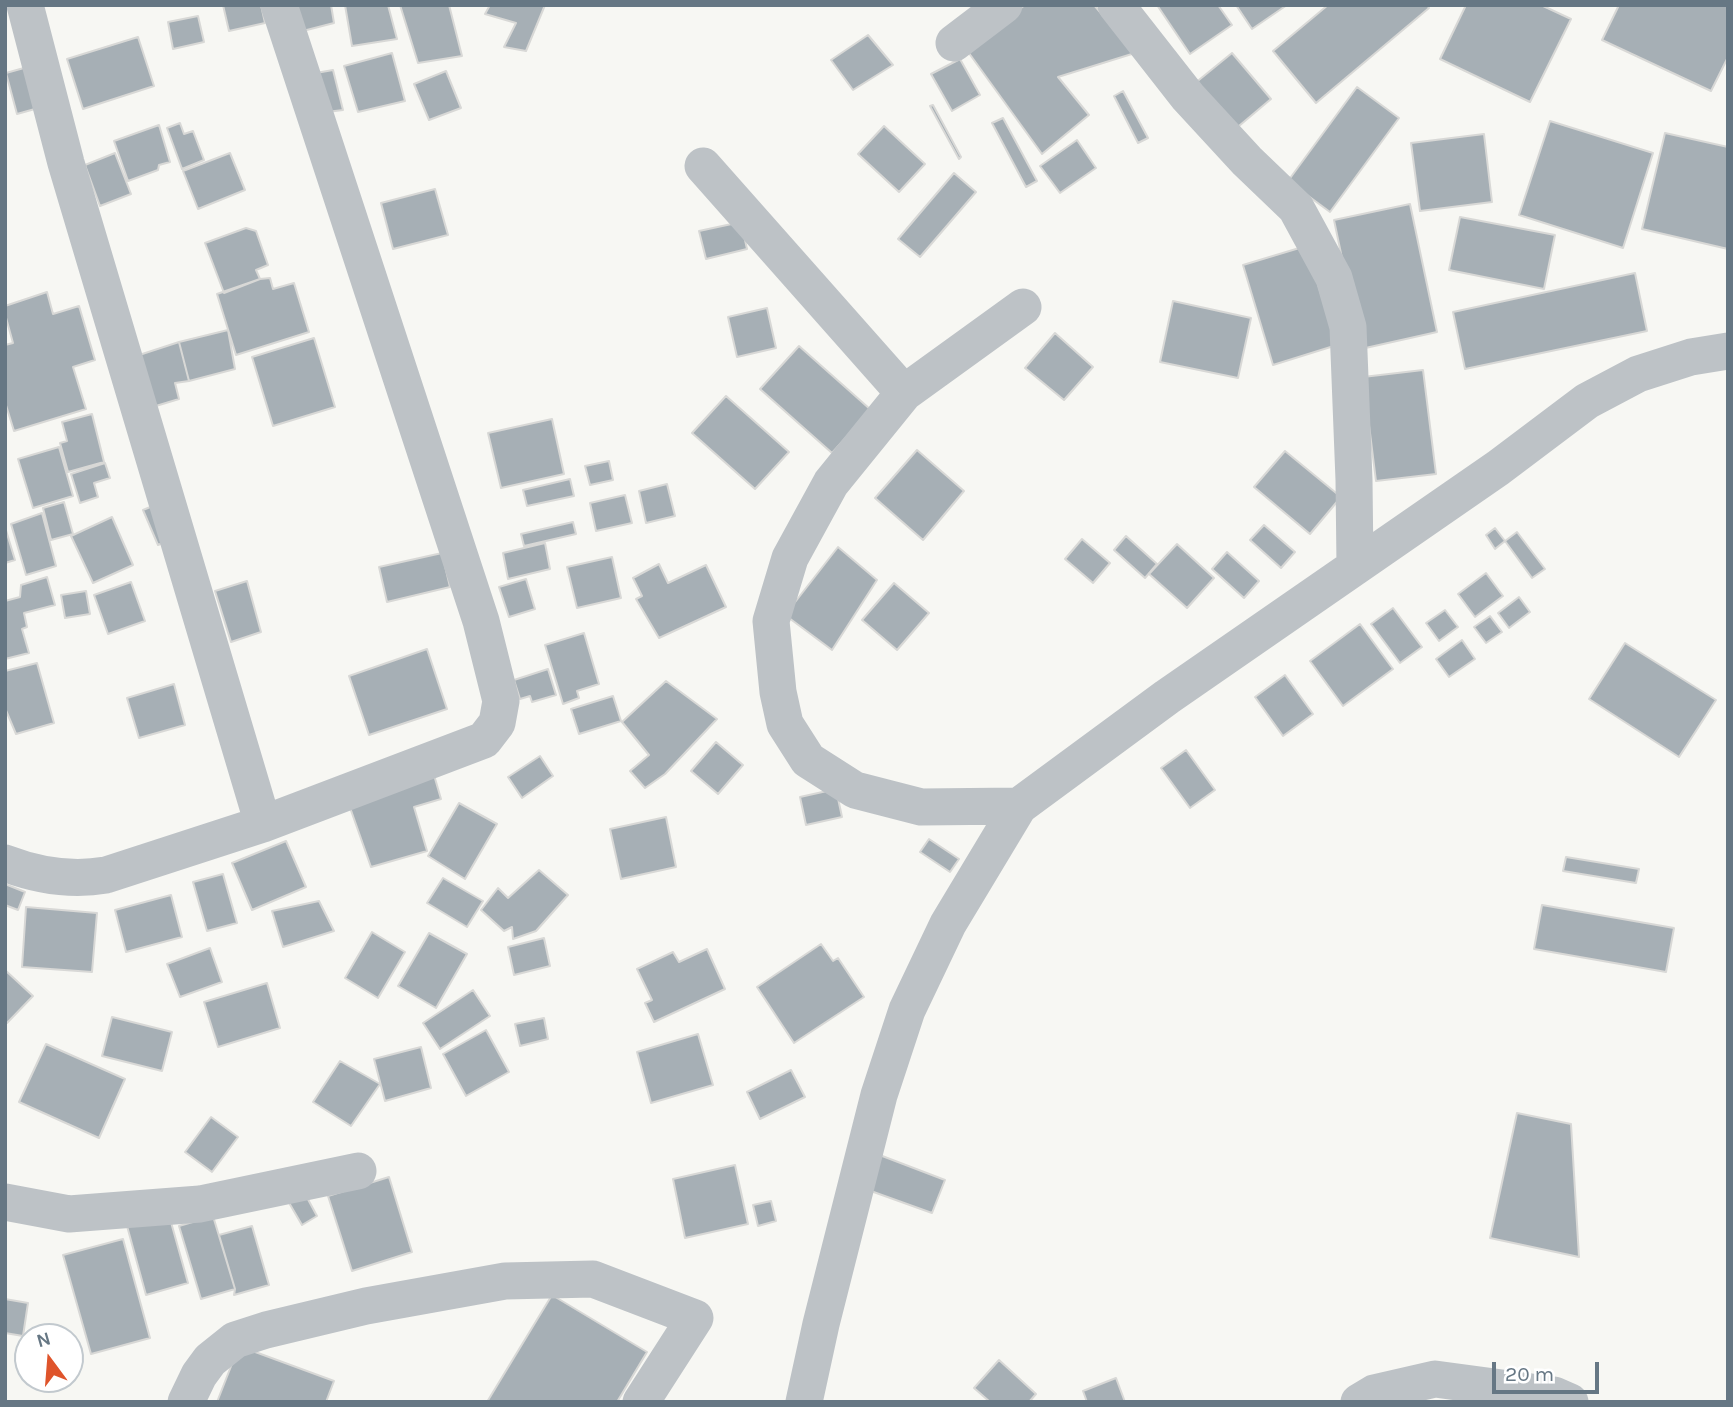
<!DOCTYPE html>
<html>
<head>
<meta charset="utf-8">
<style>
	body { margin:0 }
	#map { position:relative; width:1733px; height:1407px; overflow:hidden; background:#f7f7f3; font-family:Karla,sans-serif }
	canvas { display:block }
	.frame { position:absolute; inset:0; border:7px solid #667784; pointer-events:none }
	.north { position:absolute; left:14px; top:1323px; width:70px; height:70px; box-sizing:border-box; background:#fff; border:2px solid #c2c9ce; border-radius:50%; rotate:344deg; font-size:19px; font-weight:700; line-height:28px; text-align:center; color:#667784 }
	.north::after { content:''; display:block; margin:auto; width:24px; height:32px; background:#df542b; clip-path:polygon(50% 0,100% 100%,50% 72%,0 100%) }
	.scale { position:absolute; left:1492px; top:1362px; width:107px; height:32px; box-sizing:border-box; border:4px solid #667784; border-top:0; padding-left:9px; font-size:21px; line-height:24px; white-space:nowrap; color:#667784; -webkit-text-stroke:5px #fff; paint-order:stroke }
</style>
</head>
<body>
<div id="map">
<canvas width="1733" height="1407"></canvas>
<div class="frame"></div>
<div class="north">N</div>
<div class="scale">20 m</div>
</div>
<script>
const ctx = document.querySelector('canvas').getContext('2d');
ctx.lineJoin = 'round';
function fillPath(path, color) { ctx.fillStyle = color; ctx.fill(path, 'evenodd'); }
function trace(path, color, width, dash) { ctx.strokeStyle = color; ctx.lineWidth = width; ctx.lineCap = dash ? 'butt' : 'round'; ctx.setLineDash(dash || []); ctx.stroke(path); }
const building = new Path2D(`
	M223,5H261L265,23L229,31Z
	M286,5H331L334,23L295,33Z
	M345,5H388L397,39L352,46Z
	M400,5H449L462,56L418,63Z
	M490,5H545L526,51L504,47L516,23L485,14Z
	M1025,5H1094L1135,53L1058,77L1089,115L1042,154L966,49Z
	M1157,5H1218L1232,25L1190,54Z
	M1236,5H1287L1252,29Z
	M1328,5H1427L1429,8L1316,103L1273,51Z
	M1466,5H1541L1571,19L1530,102L1440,59Z
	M1619,5H1728V57L1711,91L1602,40Z
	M198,16L204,42L173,49L168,22Z
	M868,35L893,65L853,90L831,60Z
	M138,37L154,86L83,109L67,59Z
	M392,53L405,101L358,112L344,66Z
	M1232,53L1271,99L1233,131L1194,84Z
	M960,59L980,95L952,111L931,74Z
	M31,66L42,107L17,114L6,73Z
	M333,70L343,110L327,112L316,73Z
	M446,71L461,108L429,120L414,84Z
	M1357,87L1399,118L1330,212L1288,181Z
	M1123,91L1148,138L1138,143L1114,96Z
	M933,105L961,157L959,159L930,106Z
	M1003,118L1037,181L1026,187L992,123Z
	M1550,121L1653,153L1623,248L1519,215Z
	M180,123L184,134L193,131L204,160L182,169L167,128Z
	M159,125L170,162L159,165L158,170L128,181L114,141Z
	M884,126L925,164L899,192L858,154Z
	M1665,133L1728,147V249L1642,229Z
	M1484,134L1492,202L1420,211L1411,143Z
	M1077,140L1096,168L1060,193L1040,166Z
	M115,153L131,194L100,206L85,165Z
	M230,153L245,190L198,209L183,171Z
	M954,173L976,192L920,257L898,239Z
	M435,189L448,235L393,249L381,203Z
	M1410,204L1437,332L1361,349L1334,220Z
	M1460,217L1555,235L1544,289L1449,270Z
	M741,222L747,249L706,259L699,231Z
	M246,228L256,231L268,265L256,270L260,279L224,293L205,243Z
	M1306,246L1337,345L1273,365L1243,265Z
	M1635,273L1647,331L1465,369L1453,312Z
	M270,278L273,289L294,283L309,332L236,355L217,294L260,279Z
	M47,292L53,314L79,306L95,360L73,367L86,409L14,431L5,402V345L13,343L5,314V306Z
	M1173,301L1251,318L1238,378L1160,362Z
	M767,308L776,348L737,357L728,317Z
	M228,330L235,369L189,381L179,342Z
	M1055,333L1093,367L1064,400L1025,368Z
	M314,338L335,407L273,426L252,357Z
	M179,342L189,381L175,383L179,399L146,409L130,358Z
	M799,346L871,410L832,453L760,389Z
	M1423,370L1436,474L1376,481L1363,377Z
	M726,396L789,452L755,489L692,433Z
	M92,414L104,462L68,472L60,443L67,441L62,422Z
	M552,419L564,474L501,488L488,433Z
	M59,447L73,496L33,508L18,459Z
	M917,450L964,491L923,540L875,498Z
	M1285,451L1341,497L1310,534L1254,487Z
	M609,461L613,480L590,485L585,466Z
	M105,463L110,478L94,483L98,497L80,503L71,474Z
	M570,479L574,496L527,506L523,490Z
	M667,484L675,516L646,523L639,491Z
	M625,495L632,523L596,531L590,503Z
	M64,502L73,534L51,540L43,508Z
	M155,505L170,540L158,545L143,510Z
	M42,513L56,566L26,575L11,524Z
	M112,517L133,565L93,583L71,536Z
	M573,522L576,534L524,546L521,534Z
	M1264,525L1295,552L1281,568L1250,540Z
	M5,527L15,560L5,563Z
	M1495,528L1505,541L1495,549L1486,535Z
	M1517,532L1545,569L1532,578L1505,541Z
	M1126,536L1157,564L1145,578L1114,550Z
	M1082,539L1110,563L1093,583L1065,559Z
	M545,543L550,569L508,579L503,553Z
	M1177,544L1214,578L1187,608L1149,574Z
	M838,547L877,580L832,650L785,615Z
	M1227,552L1259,581L1244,598L1212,569Z
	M442,553L450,587L387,602L379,567Z
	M612,557L621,598L577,608L567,567Z
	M659,564L668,583L706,565L726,607L659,638L636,599L642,596L633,578Z
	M1486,573L1503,596L1475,617L1458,594Z
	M47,577L55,605L24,613L27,627L22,629L29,653L5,659V601L20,597L21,585Z
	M526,579L535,609L509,617L499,587Z
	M247,581L261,632L231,642L215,591Z
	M131,582L145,621L108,634L94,595Z
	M894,583L929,613L897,650L862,620Z
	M86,591L90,614L65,618L61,595Z
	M1519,597L1530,612L1509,628L1498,613Z
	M1393,608L1422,647L1400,663L1371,624Z
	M1445,610L1458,627L1439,641L1426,623Z
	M1490,616L1502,632L1486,643L1474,627Z
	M1360,624L1393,669L1343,706L1310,661Z
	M584,633L599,684L577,691L579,698L563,704L545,645Z
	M1462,640L1475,659L1449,677L1436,659Z
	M1625,643L1716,700L1679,757L1589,699Z
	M427,649L447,709L369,735L349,676Z
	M37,663L54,723L16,734L5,708V671Z
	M548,669L556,695L532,702L530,696L520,699L514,680Z
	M1285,675L1313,714L1283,736L1255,697Z
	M666,681L717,719L665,774L645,788L630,771L649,755L622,722Z
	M174,684L185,725L139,738L127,698Z
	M613,696L621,721L579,734L571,709Z
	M716,742L743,765L718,794L691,771Z
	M1186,750L1215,790L1190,808L1161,768Z
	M540,756L553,776L522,798L508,777Z
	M434,775L441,799L414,807L427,851L371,867L347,799Z
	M836,789L842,817L806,825L800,797Z
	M459,803L497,824L465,879L428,856Z
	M666,817L676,867L621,879L610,829Z
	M929,839L959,859L950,872L920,852Z
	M286,841L306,887L252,910L232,863Z
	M1566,857L1639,869L1636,883L1563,871Z
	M539,870L568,895L536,931L513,939L512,927L504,931L481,910L498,888L508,898Z
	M223,874L237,923L207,931L193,882Z
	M443,878L483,901L467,927L427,903Z
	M5,884L25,892L18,910L5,905Z
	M171,895L182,937L126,952L115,910Z
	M319,901L334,931L283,947L272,911Z
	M1542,905L1674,928L1666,972L1534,949Z
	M26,907L97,913L92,972L22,967Z
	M372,932L405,952L378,998L345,978Z
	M429,933L467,954L436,1008L398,986Z
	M544,938L550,966L514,975L508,947Z
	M821,944L833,961L838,958L864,997L794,1043L757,987Z
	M210,948L222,982L180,997L167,964Z
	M707,949L725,989L654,1022L645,1003L652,1000L637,969L673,952L679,962Z
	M5,970L33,996L7,1023L5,1021Z
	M267,983L280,1028L218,1047L204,1002Z
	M473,990L490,1016L440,1049L423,1023Z
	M112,1017L172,1032L162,1071L102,1056Z
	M544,1018L548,1039L520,1046L515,1024Z
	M486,1030L509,1072L466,1096L443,1054Z
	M698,1034L713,1085L651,1103L637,1052Z
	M46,1044L125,1079L99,1138L19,1102Z
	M421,1047L431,1088L385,1101L374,1059Z
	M340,1061L380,1084L351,1126L313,1102Z
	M791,1070L805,1097L760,1119L747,1092Z
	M1517,1113L1571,1124L1579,1257L1490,1238Z
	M211,1117L238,1137L212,1172L185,1152Z
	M877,1154L945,1180L932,1213L868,1190Z
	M735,1165L748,1224L685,1238L673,1179Z
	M389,1177L412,1252L352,1271L328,1196Z
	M304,1192L317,1216L302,1225L288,1201Z
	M771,1201L776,1221L758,1226L753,1205Z
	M169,1215L188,1283L146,1295L127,1226Z
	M213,1216L235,1289L201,1299L179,1226Z
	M252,1226L269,1285L234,1295L235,1289L219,1235Z
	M123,1239L150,1338L91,1354L63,1255Z
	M552,1295L647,1352L617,1402H487Z
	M5,1299L28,1303L23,1336L5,1333Z
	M239,1346L334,1381L326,1402H217Z
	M999,1360L1036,1394L1029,1402H990L974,1388Z
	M1116,1378L1125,1402H1087L1083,1391Z`);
const minor = new Path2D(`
	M25,5L66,163L263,824
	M1116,5L1188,97L1247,161L1296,208L1334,278L1348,327L1354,480L1355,566
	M954,43L1004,5
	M703,166L904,393
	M1019,806L921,807L855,790L808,760L785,724L778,692L771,621L790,558L831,483L904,393L1023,307
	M5,863C39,876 71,881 106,875L263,824L484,740L497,723L501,701L481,621L279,5
	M5,1202L69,1214L200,1204L358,1171
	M186,1402L199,1375L210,1360L235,1340L266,1330L366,1306L505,1281L593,1279L695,1318L641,1402
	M804,1402L821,1324L879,1095L907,1010L948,924L1019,806L1167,697L1498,468L1587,401L1638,374L1691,357L1728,351
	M1359,1402L1374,1393L1435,1379L1554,1395L1570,1402`);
fillPath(building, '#a6afb5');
trace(building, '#d8d8d6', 2);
trace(minor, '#bdc2c6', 37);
</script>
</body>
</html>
